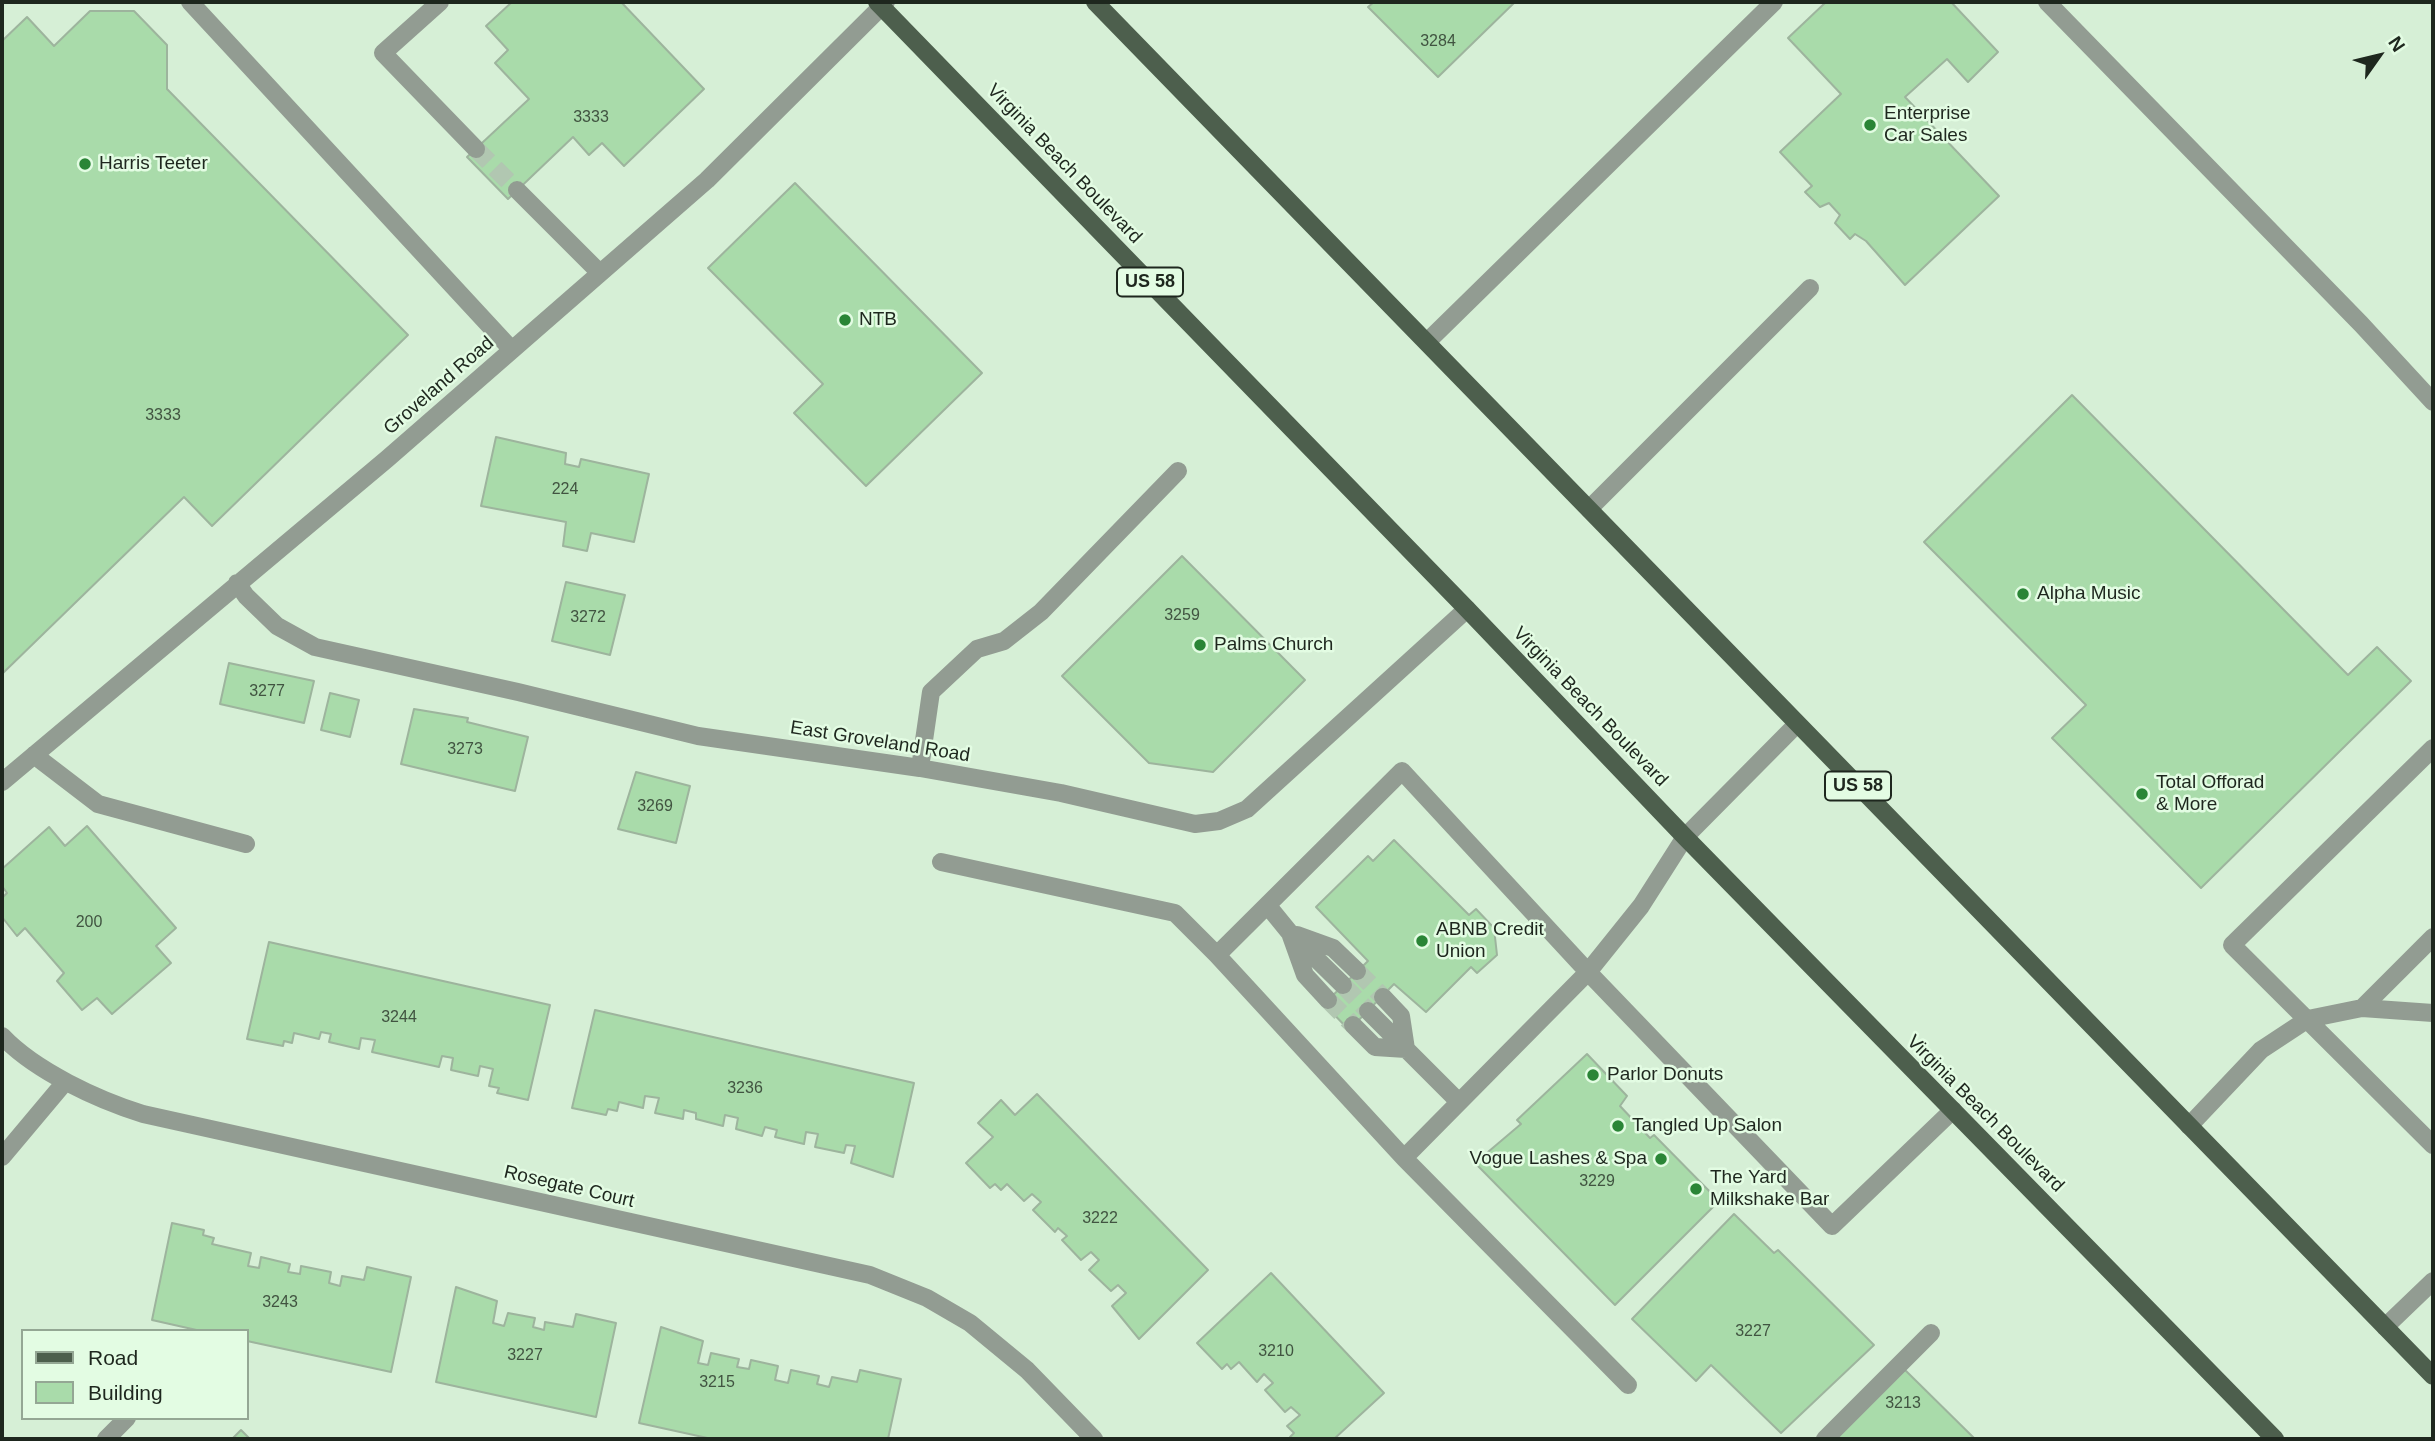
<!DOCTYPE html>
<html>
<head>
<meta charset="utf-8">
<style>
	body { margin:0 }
	#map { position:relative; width:2435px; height:1441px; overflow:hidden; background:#d6efd6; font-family:Helvetica,sans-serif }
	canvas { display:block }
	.frame { position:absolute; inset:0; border:4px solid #1e271e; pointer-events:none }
	.legend { position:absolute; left:21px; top:1329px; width:228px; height:91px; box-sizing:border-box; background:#e3fce3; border:2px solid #94a794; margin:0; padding:9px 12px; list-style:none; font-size:21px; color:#1e271e }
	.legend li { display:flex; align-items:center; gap:14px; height:35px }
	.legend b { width:35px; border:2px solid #94a794 }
	.north { position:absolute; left:2344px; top:21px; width:70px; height:70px; -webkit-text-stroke:5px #e3fce3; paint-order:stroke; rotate:56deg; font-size:19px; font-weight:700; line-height:28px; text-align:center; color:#1e271e }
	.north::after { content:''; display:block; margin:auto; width:24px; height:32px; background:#1e271e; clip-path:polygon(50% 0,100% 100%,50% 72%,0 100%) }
</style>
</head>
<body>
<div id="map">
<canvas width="2435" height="1441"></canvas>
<div class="frame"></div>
<ul class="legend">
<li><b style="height:9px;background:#4d5f4d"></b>Road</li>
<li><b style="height:19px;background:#a9dbaa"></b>Building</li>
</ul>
<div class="north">N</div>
</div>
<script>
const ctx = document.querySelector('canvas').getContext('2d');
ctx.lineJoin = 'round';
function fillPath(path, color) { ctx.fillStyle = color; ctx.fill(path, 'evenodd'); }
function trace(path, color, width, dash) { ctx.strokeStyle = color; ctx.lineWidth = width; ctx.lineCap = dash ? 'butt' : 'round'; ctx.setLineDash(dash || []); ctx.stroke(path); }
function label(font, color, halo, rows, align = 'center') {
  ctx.font = font + ' Helvetica,sans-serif'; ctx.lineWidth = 5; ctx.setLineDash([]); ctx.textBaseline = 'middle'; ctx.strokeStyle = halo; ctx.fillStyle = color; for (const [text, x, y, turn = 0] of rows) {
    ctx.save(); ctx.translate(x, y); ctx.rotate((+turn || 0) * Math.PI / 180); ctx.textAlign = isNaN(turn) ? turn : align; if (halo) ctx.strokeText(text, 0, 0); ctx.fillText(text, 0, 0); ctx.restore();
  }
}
const building = new Path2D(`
	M512,2H621L704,89L624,166L602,143L589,155L573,137L508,199L467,157L529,99L495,63L508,50L486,26Z
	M1374,2H1515L1438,77L1368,7Z
	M1826,2H1951L1998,52L1968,82L1947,59L1905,97L1999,196L1905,285L1866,241L1855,234L1850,239L1835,223L1840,215L1829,203L1820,207L1805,192L1812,186L1780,152L1841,94L1788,38Z
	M90,11H134L167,45V89L408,335L212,526L184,497L2,674V41L27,17L54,46Z
	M795,183L982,373L866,486L794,413L823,384L708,268Z
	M2072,395L2348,675L2377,647L2411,681L2201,888L2052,738L2086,705L1924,542Z
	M496,437L566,453L565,464L579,467L581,459L649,474L634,542L591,533L587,551L563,546L566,522L481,506Z
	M1182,556L1305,680L1213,772L1149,763L1062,676Z
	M566,582L625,595L610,655L552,641Z
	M229,663L314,681L304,723L220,704Z
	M330,693L359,700L350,737L321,730Z
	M414,709L468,718L467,722L528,737L515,791L401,764Z
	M636,772L690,786L676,843L618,829Z
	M87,826L176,928L156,946L171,963L112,1014L97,998L82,1010L57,981L64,973L25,928L17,936L2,917V898L7,893L2,886V869L49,827L65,846Z
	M1394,840L1469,915L1476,909L1494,928L1497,955L1477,973L1471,967L1426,1012L1394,984L1349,1030L1324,1004L1368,961L1316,907L1368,856L1373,861Z
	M269,942L550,1005L528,1100L497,1093L499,1088L489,1086L493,1069L480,1066L478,1076L451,1070L453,1058L442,1056L439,1067L372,1052L375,1040L361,1038L359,1049L329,1042L331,1034L321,1032L319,1039L294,1033L292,1043L284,1041L283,1046L247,1039Z
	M595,1010L914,1083L893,1177L851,1163L855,1146L846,1145L844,1153L815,1147L818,1134L806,1132L804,1144L775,1137L777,1130L765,1127L762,1136L736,1129L738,1118L725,1115L723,1126L696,1119V1113L684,1110L683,1119L655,1113L659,1098L645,1096L643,1108L619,1102L617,1111L608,1109L606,1115L572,1108Z
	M1587,1054L1627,1096L1620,1106L1650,1138L1654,1135L1719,1201L1615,1305L1475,1163L1521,1124L1517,1120Z
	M1037,1094L1208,1270L1139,1339L1112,1306L1126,1293L1118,1285L1111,1291L1089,1270L1099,1260L1091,1252L1081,1260L1062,1240L1067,1236L1058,1228L1055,1232L1033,1210L1041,1202L1032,1194L1024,1201L1007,1184L1001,1190L995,1184L990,1188L966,1163L993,1137L978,1123L1001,1100L1015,1115Z
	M1734,1214L1774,1253L1778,1250L1874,1345L1781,1433L1711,1365L1696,1381L1632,1319Z
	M172,1223L204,1230L203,1235L214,1238L212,1244L251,1253L248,1266L259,1268L261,1257L290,1264L288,1272L300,1274L301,1266L331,1272L329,1283L340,1286L342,1276L364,1280L367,1267L411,1277L391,1372L247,1341V1331H201L152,1320Z
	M1271,1273L1384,1393L1334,1439H1293L1290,1437L1294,1433L1287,1426L1300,1415L1291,1407L1285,1412L1265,1390L1273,1383L1264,1374L1257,1382L1239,1362L1231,1369L1227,1364L1222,1369L1197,1343Z
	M456,1287L497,1301L493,1323L504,1326L508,1313L535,1318L533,1327L544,1330L545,1322L573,1327L576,1314L616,1323L596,1417L436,1382Z
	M661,1327L703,1341L698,1363L708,1365L711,1353L739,1359L737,1367L749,1369L751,1360L778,1366L775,1380L788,1383L791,1370L819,1376L817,1384L829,1387L832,1377L857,1382L860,1370L901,1379L888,1439H712L639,1423Z
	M1903,1368L1975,1439H1832Z
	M241,1430L250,1439H232Z`);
const minorTunnel = new Path2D(`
	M476,149L517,190
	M1357,971L1383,997
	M1343,985L1368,1011
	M1328,1000L1353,1025`);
const minor = new Path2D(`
	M190,2L512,350
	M440,2L383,53L476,149
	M2047,2L2361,324L2433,402
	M517,190L600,273
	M1428,341L1774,2
	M1589,509L1810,288
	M237,583L246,596L277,626L315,647L518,692L698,736L920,768L1061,793L1195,824L1219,821L1247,809L1467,609
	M2433,748L2232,945L2433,1145
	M34,755L98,804L246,844
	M920,768L931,692L977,649L1004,641L1041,612L1178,471
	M2,782L387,459L707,180L886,2
	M941,862L1175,913L1217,955L1404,1158L1588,972L1832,1226L1953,1110
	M1268,906L1290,933L1343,985
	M1297,935L1333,948L1357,971
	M1291,936L1305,975L1328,1000
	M1217,955L1402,771L1588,972L1641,906L1685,837L1797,724
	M2362,1008L2433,937
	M1368,1011L1459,1102
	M1353,1025L1375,1047L1406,1049L1401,1016L1383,997
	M2,1036C35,1071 98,1100 143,1114L870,1275L927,1298L970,1323L1027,1370L1094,1439
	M2189,1126L2261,1050L2308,1019L2362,1008L2433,1013
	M2,1157L65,1082
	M1404,1158L1628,1385
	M2385,1327L2433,1281
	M106,1439L127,1418
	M1825,1439L1931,1333`);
const major = new Path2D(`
	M877,2L1467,609L1685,837L2275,1439
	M1095,2L2433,1376`);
const markers = [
	[1870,125,7,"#2a8536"],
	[85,164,7,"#2a8536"],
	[845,320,7,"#2a8536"],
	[2023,594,7,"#2a8536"],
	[1200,645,7,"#2a8536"],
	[2142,794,7,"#2a8536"],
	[1422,941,7,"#2a8536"],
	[1593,1075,7,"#2a8536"],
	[1618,1126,7,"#2a8536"],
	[1661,1159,7,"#2a8536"],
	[1696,1189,7,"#2a8536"]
];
const numberNames = [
	["3284",1438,42],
	["3333",591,118],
	["3333",163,416],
	["224",565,490],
	["3259",1182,616],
	["3272",588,618],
	["3277",267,692],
	["3273",465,750],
	["3269",655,807],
	["200",89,923],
	["3244",399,1018],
	["3236",745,1089],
	["3229",1597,1182],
	["3222",1100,1219],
	["3243",280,1303],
	["3227",1753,1332],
	["3210",1276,1352],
	["3227",525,1356],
	["3215",717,1383],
	["3213",1903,1404]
];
const shields = [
	[1150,282,66],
	[1858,786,66]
];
const shieldNames = [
	["US 58",1150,282],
	["US 58",1858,786]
];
const poiNames = [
	["Enterprise",1884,114],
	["Car Sales",1884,136],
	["Harris Teeter",99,164],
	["NTB",859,320],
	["Alpha Music",2037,594],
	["Palms Church",1214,645],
	["Total Offorad",2156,783],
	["& More",2156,805],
	["ABNB Credit",1436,930],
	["Union",1436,952],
	["Parlor Donuts",1607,1075],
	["Tangled Up Salon",1632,1126],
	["Vogue Lashes & Spa",1647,1159,"right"],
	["The Yard",1710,1178],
	["Milkshake Bar",1710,1200]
];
const streetNames = [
	["Virginia Beach Boulevard",1064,164,46],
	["Groveland Road",439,386,-41],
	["Virginia Beach Boulevard",1590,707,46],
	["East Groveland Road",880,742,9],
	["Virginia Beach Boulevard",1985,1114,45],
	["Rosegate Court",569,1187,13]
];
fillPath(building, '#a9dbaa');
trace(building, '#9db49d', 2);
trace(minorTunnel, '#b1c7b1', 18, [18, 9]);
trace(minor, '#929c92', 18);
trace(major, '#4d5f4d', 18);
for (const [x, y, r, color] of markers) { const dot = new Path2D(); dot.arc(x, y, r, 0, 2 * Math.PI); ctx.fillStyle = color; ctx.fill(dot); trace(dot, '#e3fce3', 2.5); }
label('16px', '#415441', null, numberNames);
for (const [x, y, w] of shields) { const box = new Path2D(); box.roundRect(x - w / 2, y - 14.5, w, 29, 5); ctx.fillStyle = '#e3fce3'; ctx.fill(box); trace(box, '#1e271e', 2); }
label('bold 18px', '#1e271e', null, shieldNames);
label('19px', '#1e271e', '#e3fce3', poiNames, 'left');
label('19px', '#1e271e', '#e3fce3', streetNames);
</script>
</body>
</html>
